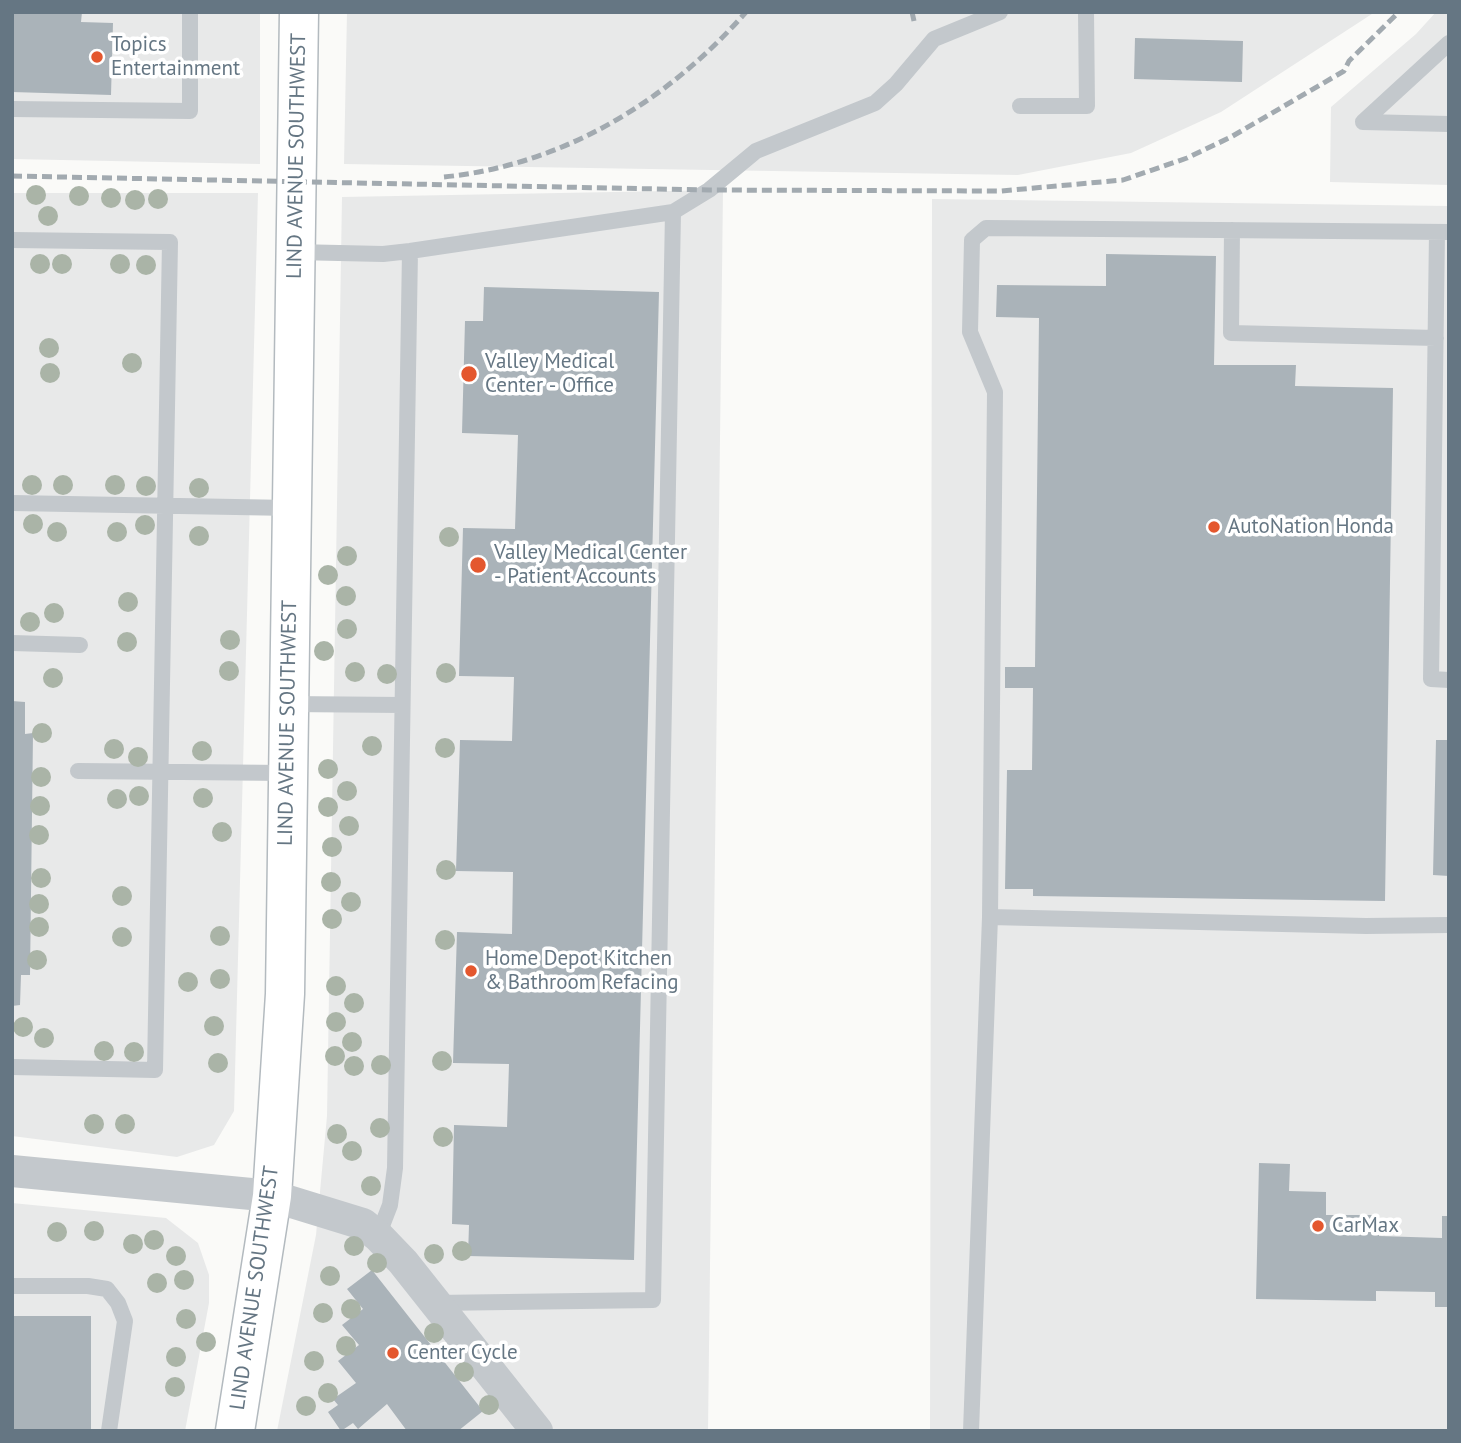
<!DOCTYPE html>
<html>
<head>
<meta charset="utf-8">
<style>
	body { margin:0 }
	#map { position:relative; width:1461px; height:1443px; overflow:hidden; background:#fafaf8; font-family:"PT Sans",sans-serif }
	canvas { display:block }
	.frame { position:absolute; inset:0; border:14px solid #657683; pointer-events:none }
</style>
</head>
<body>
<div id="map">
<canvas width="1461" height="1443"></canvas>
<div class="frame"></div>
</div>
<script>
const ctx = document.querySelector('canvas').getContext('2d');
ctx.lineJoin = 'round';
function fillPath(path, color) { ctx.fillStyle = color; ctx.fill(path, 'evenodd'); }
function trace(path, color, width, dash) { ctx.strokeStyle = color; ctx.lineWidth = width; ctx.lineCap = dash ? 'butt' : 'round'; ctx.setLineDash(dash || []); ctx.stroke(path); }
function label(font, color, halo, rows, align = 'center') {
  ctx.font = font + ' "PT Sans",sans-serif'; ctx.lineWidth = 7; ctx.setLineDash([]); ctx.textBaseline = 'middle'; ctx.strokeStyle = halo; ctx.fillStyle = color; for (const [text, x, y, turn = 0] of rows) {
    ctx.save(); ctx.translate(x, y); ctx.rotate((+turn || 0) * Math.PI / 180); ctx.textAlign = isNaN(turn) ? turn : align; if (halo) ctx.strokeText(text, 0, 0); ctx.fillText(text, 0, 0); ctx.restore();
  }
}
const built = new Path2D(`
	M12,12H260V164L12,159Z
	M347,12H1375L1221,112L1131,153L1018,175L344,164Z
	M1436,12H1449V185L1330,182L1331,107L1416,34Z
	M723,190L708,1431H277L316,1235L327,1116L342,197Z
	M12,193H258L234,1111L214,1145L177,1157L12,1136Z
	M932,199L1449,206V1431H882L930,1430Z
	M12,1203L166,1218L198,1243L209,1275V1303L185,1431H12Z`);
const building = new Path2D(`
	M12,12H82L81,22L113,23L111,95L12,92Z
	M1135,38L1243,41L1242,82L1134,79Z
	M1106,254L1216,256L1214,365H1296L1295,386L1393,388L1385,901L1033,896V889H1005L1007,770H1032L1033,688H1005V667H1035L1039,318L996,317L997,285L1106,286Z
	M484,287L659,292L634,1260L468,1256L469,1225L452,1224L454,1125L507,1127L509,1064L453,1063L457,932L512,934L513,872L456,871L460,740L512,741L514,677L459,676L463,528L515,529L518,435L462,433L465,321H483Z
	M12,701L25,702V734L33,733L30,975H21L20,1005L12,1006Z
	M1436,740H1449V876L1433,875Z
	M1259,1163L1290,1164L1289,1191L1326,1192V1215H1379V1236L1442,1238V1216H1449V1307H1435V1292L1376,1291V1301L1256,1299Z
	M372,1270L483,1411L458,1431H407L387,1404L358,1429L353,1423L341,1431L328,1412L338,1405L333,1399L356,1383L338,1361L359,1345L342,1325L363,1309L347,1289Z
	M12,1316H91V1431H12Z`);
const service = new Path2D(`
	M1449,43L1363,122L1449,124
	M1020,106H1087L1086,12
	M12,109L190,111V12
	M673,212L709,190L756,151L875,103L896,84L934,39L1000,12
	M1232,230L1231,333L1436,338
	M1437,232L1431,679L1449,680
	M12,240L170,242L155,1070L12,1067
	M295,252L383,254L410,251L673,212L653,1300L435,1303
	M12,503L291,508
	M12,643L80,645
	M288,704L402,705
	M78,771L287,773
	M990,917L1366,926L1449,925
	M378,1236L390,1205L395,1168L410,251
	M12,1286H88L107,1289L118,1303L125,1321L109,1431
	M971,1431L990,917L995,392L970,332L972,240L986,228L1449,232`);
const minor = new Path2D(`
	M12,1171L272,1196L363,1224L378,1236L403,1262L537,1431`);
const secondary = new Path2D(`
	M235,1431L272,1196L285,994L299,12`);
const rail = new Path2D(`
	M912,12L914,21
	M12,176L709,190L1001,191L1123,180L1187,158L1231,137L1344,71L1349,61L1399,12
	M444,177C563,165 668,101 746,12`);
const trees = [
	[36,195],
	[79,196],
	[111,198],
	[158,199],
	[135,200],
	[48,216],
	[40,264],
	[62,264],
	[120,264],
	[146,265],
	[49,348],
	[132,363],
	[50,373],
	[32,485],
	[63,485],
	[115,485],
	[146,486],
	[199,488],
	[33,524],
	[145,525],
	[57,532],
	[117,532],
	[199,536],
	[449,537],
	[347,556],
	[328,575],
	[346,596],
	[128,602],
	[54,613],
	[30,622],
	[347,629],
	[230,640],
	[127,642],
	[324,651],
	[229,671],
	[355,672],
	[446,673],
	[387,674],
	[53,678],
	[42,733],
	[372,746],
	[445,748],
	[114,749],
	[202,751],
	[138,757],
	[328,769],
	[41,777],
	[347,791],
	[139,796],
	[203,798],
	[117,799],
	[40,806],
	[328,807],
	[349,826],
	[222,832],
	[39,835],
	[332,847],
	[446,870],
	[41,878],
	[331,882],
	[122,896],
	[351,902],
	[39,904],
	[332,919],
	[39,927],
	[220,936],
	[122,937],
	[445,940],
	[37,960],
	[220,979],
	[188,982],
	[336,986],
	[354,1003],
	[336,1022],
	[214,1026],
	[23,1027],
	[44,1038],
	[352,1042],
	[104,1051],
	[134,1052],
	[335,1056],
	[442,1061],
	[218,1063],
	[381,1065],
	[354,1066],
	[94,1124],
	[125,1124],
	[380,1128],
	[337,1134],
	[443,1137],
	[352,1151],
	[371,1186],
	[94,1231],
	[57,1232],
	[154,1240],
	[133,1244],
	[354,1246],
	[462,1251],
	[434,1254],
	[176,1256],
	[377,1263],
	[330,1276],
	[184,1280],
	[157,1283],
	[351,1309],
	[323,1313],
	[186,1319],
	[434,1333],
	[206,1342],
	[346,1346],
	[176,1357],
	[314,1361],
	[464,1372],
	[175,1387],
	[328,1393],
	[489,1405],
	[306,1406]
];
const markers = [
	[97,57,7,"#e4572e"],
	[469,374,9,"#e4572e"],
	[1214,527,7,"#e4572e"],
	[478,565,9,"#e4572e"],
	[471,971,7,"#e4572e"],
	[1318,1226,7,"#e4572e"],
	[393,1353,7,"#e4572e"]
];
const poiNames = [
	["Topics",111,45],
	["Entertainment",111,69],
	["Valley Medical",485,362],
	["Center - Office",485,386],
	["AutoNation Honda",1228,527],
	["Valley Medical Center",494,553],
	["- Patient Accounts",494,577],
	["Home Depot Kitchen",485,959],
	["& Bathroom Refacing",485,983],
	["CarMax",1332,1226],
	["Center Cycle",407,1353]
];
const streetNames = [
	["LIND AVENUE SOUTHWEST",297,156,-89],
	["LIND AVENUE SOUTHWEST",288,723,-89],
	["LIND AVENUE SOUTHWEST",255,1288,-82]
];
fillPath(built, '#e8e9e9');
fillPath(building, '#aab3b9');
trace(secondary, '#b3babf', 41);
trace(service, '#c3c8cc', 16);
trace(minor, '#c3c8cc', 32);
trace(secondary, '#fff', 38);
trace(rail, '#a2aab0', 5, [10, 5]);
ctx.fillStyle = '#aab4a7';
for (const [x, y] of trees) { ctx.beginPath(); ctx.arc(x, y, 10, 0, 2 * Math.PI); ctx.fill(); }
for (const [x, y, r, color] of markers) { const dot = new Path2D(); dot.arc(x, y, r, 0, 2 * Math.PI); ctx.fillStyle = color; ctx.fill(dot); trace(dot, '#fff', 2.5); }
label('21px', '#657683', '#fff', poiNames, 'left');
label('21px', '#657683', '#fff', streetNames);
</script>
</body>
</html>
